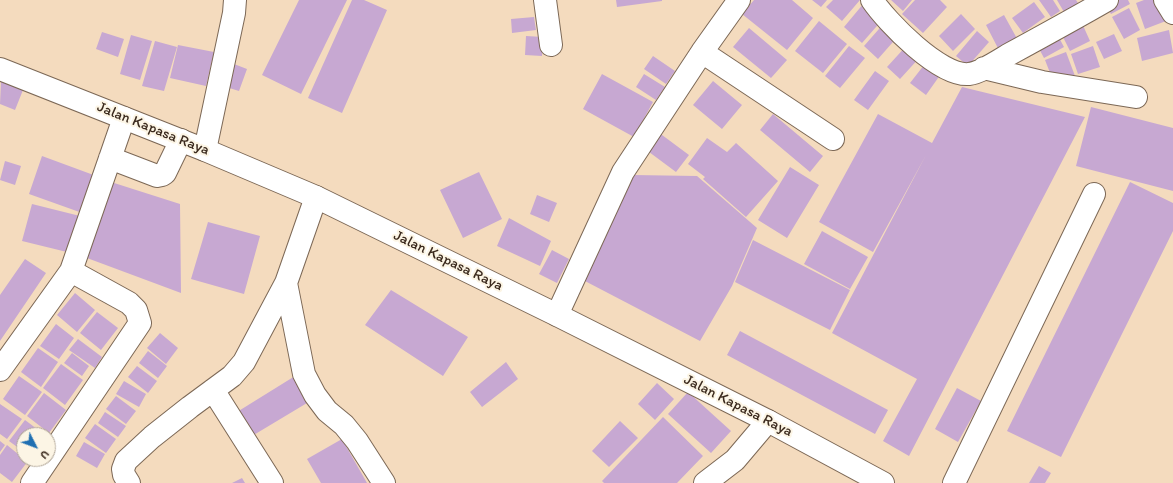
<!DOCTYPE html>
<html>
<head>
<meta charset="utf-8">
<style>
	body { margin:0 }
	#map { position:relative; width:1173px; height:483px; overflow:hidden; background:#f4dbbe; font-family:Itim,sans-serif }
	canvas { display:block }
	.north { position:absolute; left:16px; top:427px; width:40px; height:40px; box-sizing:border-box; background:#fcf5e5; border:1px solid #afa495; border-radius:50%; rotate:132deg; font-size:11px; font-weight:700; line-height:16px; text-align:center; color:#3b2a1e }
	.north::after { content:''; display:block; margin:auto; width:14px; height:18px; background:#1f6fb2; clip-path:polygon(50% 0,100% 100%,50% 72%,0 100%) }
</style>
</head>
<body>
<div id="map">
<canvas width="1173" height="483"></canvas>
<div class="north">U</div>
</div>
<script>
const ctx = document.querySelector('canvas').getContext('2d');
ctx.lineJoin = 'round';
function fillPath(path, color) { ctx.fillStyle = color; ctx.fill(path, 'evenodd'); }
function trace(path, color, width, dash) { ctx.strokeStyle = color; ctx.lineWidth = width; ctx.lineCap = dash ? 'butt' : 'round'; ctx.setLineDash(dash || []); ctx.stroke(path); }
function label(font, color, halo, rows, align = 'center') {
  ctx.font = font + ' Itim,sans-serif'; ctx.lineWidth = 4; ctx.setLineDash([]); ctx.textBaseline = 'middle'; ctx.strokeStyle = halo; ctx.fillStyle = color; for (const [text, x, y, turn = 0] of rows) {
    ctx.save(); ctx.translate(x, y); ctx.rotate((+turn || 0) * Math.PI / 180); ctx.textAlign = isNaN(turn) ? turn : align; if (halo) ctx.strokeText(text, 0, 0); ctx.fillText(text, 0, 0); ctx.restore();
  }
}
const building = new Path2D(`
	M299,0H347L301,94L262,75Z
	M352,0H364L387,10L342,113L308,98Z
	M616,0H662V1L617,7Z
	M754,0H792L813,18L787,50L742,14Z
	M812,0H827L821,7Z
	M833,0H860L842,21L826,7Z
	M891,0H912L903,11Z
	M915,0H940L947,7L923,33L902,14Z
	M1039,0H1053L1060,11L1051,17Z
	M1057,0H1076L1078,3L1064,12Z
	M1109,0H1128L1130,4L1111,14L1104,3Z
	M1144,0H1158L1166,21L1145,29L1136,3Z
	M1034,2L1045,17L1023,33L1012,18Z
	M864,3L883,19L862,43L844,27Z
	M1129,8L1140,30L1124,39L1112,17Z
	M961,14L975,29L953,51L939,36Z
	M1004,15L1020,44L1001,54L986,25Z
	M534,17L536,30L512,33L511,19Z
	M819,21L847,44L823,73L795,51Z
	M886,21L900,34L878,59L864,46Z
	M1081,21L1090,41L1070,51L1060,31Z
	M749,28L787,60L771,78L733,47Z
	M1169,30L1173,53L1142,61L1137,38Z
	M977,31L989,42L968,66L956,56Z
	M102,32L124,39L118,57L96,49Z
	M1056,32L1064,47L1044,58L1036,43Z
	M1114,34L1122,51L1104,59L1096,42Z
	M131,35L152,41L140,80L120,74Z
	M526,36L543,37L542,56L525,55Z
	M155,41L177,47L164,91L142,86Z
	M908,44L921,56L900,79L887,67Z
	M178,45L214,52L206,86L170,78Z
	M849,46L865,58L840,88L825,76Z
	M1093,46L1100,67L1078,74L1071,54Z
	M1066,52L1075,76L1054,83L1045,60Z
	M653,56L675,71L666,84L644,69Z
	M928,60L943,71L926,95L910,83Z
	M234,64L247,69L239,91L226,87Z
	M875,71L889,81L868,110L854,100Z
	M602,74L653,102L634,137L583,109Z
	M644,74L665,87L656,100L636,87Z
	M1,81L23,90L15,110L0,104Z
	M713,81L742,105L722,129L693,105Z
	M962,87L1085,117L909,456L883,441L917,379L832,333L926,155L873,252L819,222L878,114L932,143Z
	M1091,107L1173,128V191L1076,166Z
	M773,114L823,156L810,172L760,130Z
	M658,132L689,155L676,172L645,149Z
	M707,138L727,152L736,143L778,181L746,217L703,179L705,177L688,164Z
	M42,156L99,177L85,214L29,194Z
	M5,161L21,166L15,185L0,180Z
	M790,167L819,185L787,238L758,220Z
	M479,172L502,219L463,238L440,190Z
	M633,175L697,176L757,228L732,286L700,341L583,280Z
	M111,182L180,204L181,293L87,258Z
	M1130,182L1173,203V231L1061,457L1007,431Z
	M537,195L557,203L549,222L530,214Z
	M32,204L80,216L71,253L22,241Z
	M509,218L551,241L540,266L497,246Z
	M208,222L260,236L244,294L191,279Z
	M822,231L868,257L850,289L804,264Z
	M753,240L850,290L830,330L735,282Z
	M552,250L569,259L557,283L539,274Z
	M25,259L46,273L0,341V295Z
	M391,290L468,337L443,376L365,325Z
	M75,293L95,310L77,332L57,315Z
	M97,312L118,328L101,350L80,333Z
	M56,324L74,338L59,359L40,346Z
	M740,331L888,410L875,434L727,355Z
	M160,333L178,348L166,364L147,348Z
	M78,339L102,357L95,368L69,350Z
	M38,348L58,362L41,387L21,372Z
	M148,351L167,366L158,378L139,363Z
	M72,353L89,366L82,376L64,363Z
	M506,362L518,379L482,407L470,392Z
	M61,364L83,380L65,405L43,388Z
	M137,366L157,381L148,393L128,377Z
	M19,376L42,392L25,415L3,399Z
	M295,376L312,400L252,436L237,412Z
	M124,381L146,394L139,407L116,394Z
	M657,383L674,399L655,420L638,404Z
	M957,388L981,401L958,442L935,429Z
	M688,392L731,431L711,453L668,414Z
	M44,393L66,410L49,433L27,416Z
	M116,396L136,411L126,424L106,409Z
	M0,404L22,419L7,439L0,434Z
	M105,412L126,426L118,437L98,423Z
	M663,417L703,456L677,483H604L602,481Z
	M25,420L45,435H24V452L9,441Z
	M620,421L638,438L609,467L592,451Z
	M95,424L116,439L106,453L85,438Z
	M342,439L367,483H321L307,459Z
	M0,441L5,445L0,452Z
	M84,442L105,454L97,468L76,456Z
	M7,445L24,459L28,461L12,482L0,473V455Z
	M1039,466L1051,473L1045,483H1029Z
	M242,478L245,483H232Z`);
const minor = new Path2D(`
	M545,0L551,45
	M872,0C887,22 940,77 969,74C980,73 998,61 1008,55C1041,37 1074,19 1107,0
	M1165,0L1173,13
	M702,52L833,139
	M984,68L1042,82L1136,97
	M205,150L234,13L235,0
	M110,158L157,176L162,175L165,173L181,140
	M316,197L286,283L304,374L315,395L327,411L344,425L357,441L384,483
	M557,315L623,172L702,52L739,0
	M0,370L71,271L124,118
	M213,390L272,483
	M32,483L140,323L136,310L129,303L71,271
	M129,483L124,475L123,469L126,461L152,437L190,407L232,376L244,362L286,283
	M705,483L735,460L768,421
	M954,483L1094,194`);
const major = new Path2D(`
	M0,69L205,150L316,197L557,315L768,421L883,483`);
const streetNames = [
	["Jalan Kapasa Raya",153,129,22],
	["Jalan Kapasa Raya",448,261,26],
	["Jalan Kapasa Raya",738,406,27]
];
fillPath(building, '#c7a8d2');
trace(minor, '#7c6856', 24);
trace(major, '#7c6856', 24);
trace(minor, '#fff', 22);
trace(major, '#fff', 22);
label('15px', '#3b2a1e', '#fcf5e5', streetNames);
</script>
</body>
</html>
